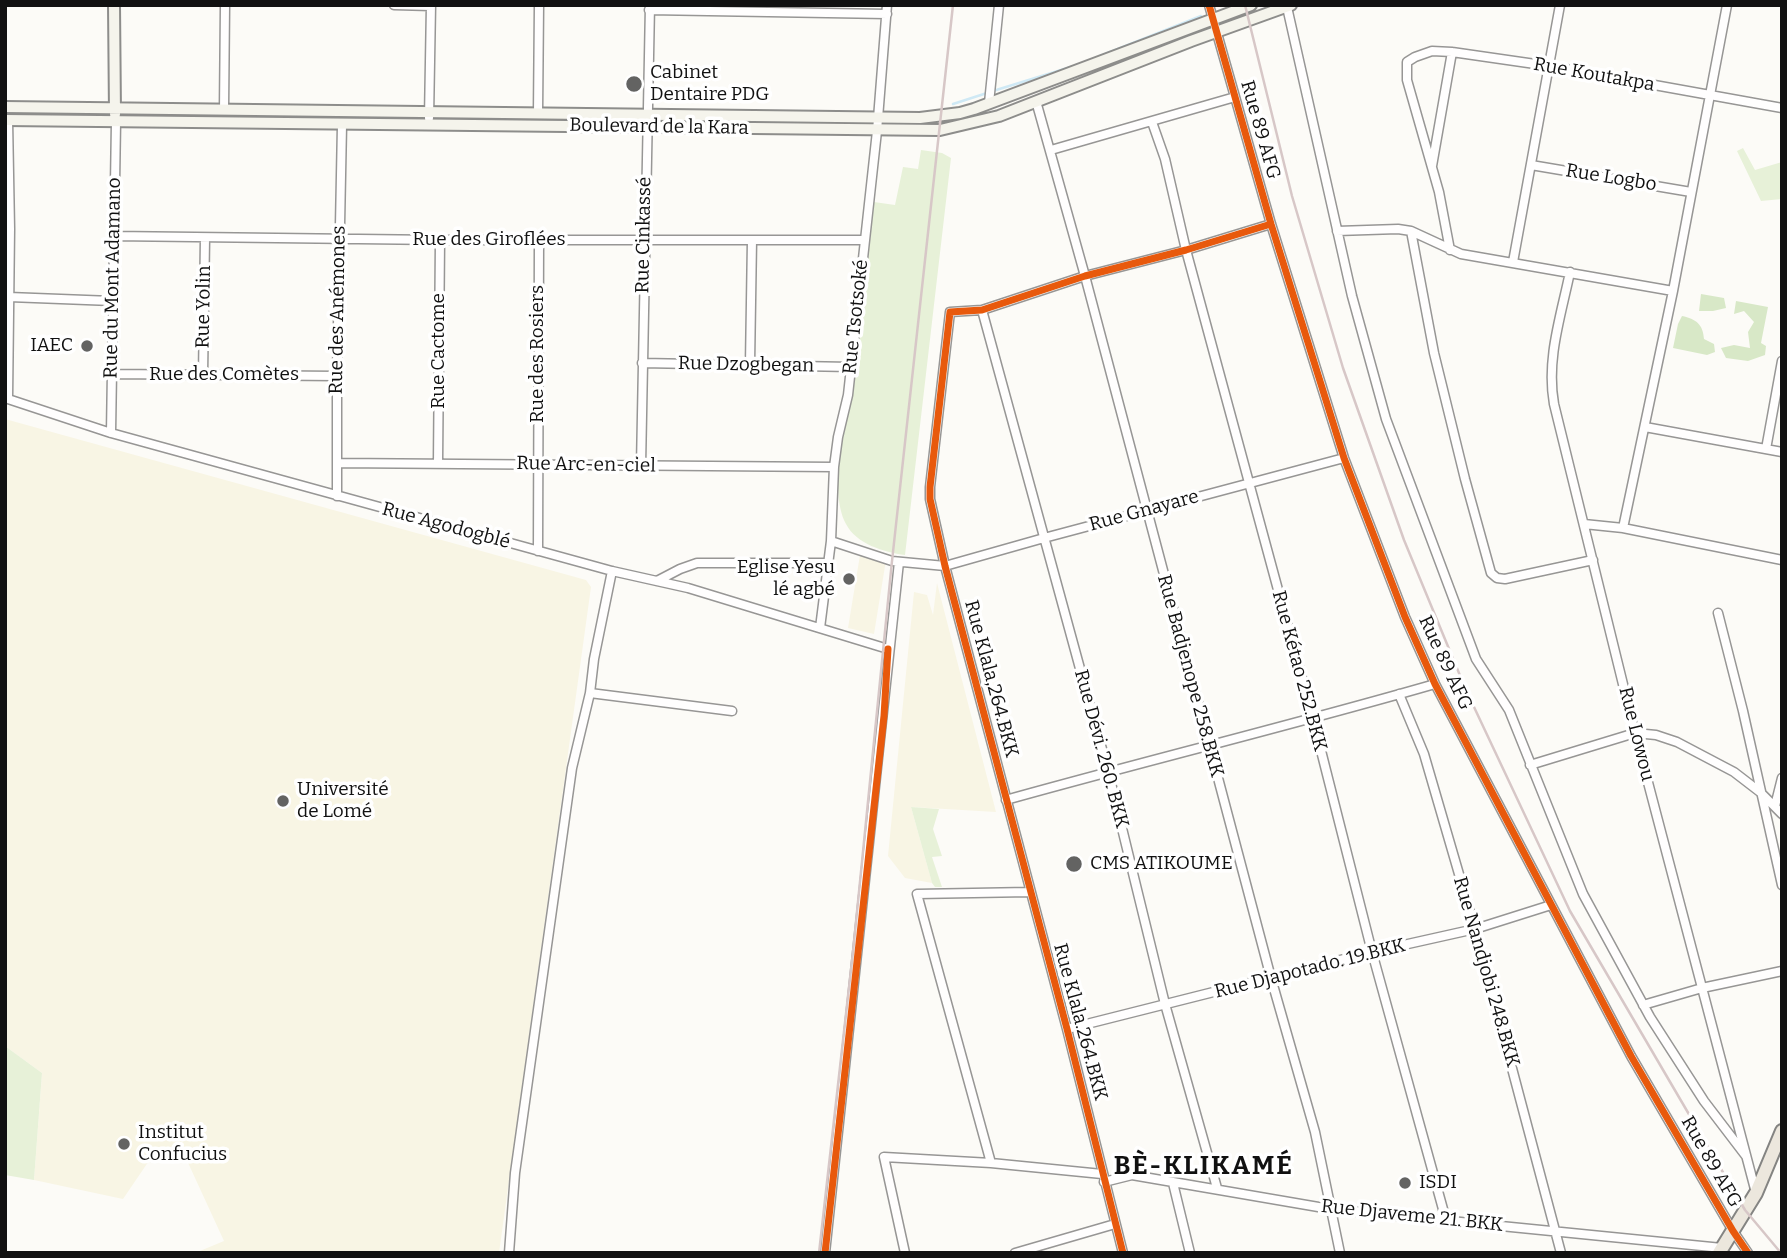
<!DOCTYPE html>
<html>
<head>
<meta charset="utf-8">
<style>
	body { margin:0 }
	#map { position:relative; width:1787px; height:1258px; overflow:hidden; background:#fcfbf7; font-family:Bitter,serif }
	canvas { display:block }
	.frame { position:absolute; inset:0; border:7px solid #111; pointer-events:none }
</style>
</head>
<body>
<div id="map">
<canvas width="1787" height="1258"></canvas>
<div class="frame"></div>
</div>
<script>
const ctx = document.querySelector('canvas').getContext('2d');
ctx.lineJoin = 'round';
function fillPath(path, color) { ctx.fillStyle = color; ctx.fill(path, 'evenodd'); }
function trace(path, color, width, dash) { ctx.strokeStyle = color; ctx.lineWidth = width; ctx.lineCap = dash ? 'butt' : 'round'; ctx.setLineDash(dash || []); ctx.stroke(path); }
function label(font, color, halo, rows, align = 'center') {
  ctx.font = font + ' Bitter,serif'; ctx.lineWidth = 7; ctx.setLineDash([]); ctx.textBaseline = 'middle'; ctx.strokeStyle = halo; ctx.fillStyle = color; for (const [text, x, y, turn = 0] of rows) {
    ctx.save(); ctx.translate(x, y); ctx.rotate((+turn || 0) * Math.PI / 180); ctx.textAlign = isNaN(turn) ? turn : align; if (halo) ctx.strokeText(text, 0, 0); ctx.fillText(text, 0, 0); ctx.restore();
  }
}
const farmland = new Path2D(`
	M5,419L586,580L591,587L499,1253H195L224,1241L184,1154L155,1152L123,1199L34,1180L42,1073L5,1046Z
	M860,555L886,560L874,634L848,628Z
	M937,583L996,812L911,807L932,883L905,878L888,856L914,592L927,595L933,615Z`);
const green = new Path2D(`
	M1743,148L1755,170L1782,162V199L1761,201L1737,151Z
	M921,150L942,153L951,158L905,555C884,552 856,544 846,524C826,486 850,408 855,366C863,312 868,257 874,202L895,205L903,167L918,169Z
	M911,807L939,809L933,829L942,856L932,857L942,887H935L932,883Z
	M5,1046L42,1073L34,1180L5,1175Z`);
const forest = new Path2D(`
	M1701,294L1724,298L1726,308L1713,311H1699Z
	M1736,301L1768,307L1761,343L1766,346L1765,355L1748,361L1726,358L1721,348L1734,345L1750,348L1748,332L1754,322L1744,311L1734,314Z
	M1682,316C1696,319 1703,324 1704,339L1714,344L1715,352L1707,355L1673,348L1678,324Z`);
const stream = new Path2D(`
	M1100,56L1201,16
	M993,91L1074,66
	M953,104L987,93`);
const minor = new Path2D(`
	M394,5L431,6
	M1209,5L1271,224L1344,458L1405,617L1435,684L1631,1056L1733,1231L1748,1253
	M1287,7L1352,296L1386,419L1476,659L1509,710L1583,894L1650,1017L1704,1101L1746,1156
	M649,10L887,14
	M1036,101L1085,276L1271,978L1315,1132L1340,1253
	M989,103L999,5
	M224,110L225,5
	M538,113L539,5
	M429,118L431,5
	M1152,122L1165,159L1186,250L1313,719L1372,952L1446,1220
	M1051,150L1235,97
	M1531,165L1691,192
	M1432,166L1452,52
	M1337,231L1398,229L1411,231L1461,254L1673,291
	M1411,231L1434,353L1465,479L1491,573L1497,578L1505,579L1593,560
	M113,236L440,240H864
	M1450,250L1439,192L1407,80V62L1415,57L1432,51L1452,52L1549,66L1782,108
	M1513,262L1560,5
	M1570,272C1561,316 1546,359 1554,404L1635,733L1756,1193
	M9,297L112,301
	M982,310L1108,771L1165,1004L1217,1188
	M642,363L851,367
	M750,364L752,240
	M111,374L337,376
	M203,376L205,238
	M5,398L111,433L612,571L688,588L888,649
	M8,398L10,229L8,120
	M1645,427L1782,452
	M111,433L116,122
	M1766,449L1782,361
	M337,463L834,467
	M438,463L440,240
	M641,466L650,5
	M337,496V376L342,125
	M1584,524L1623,528L1782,560
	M1623,528L1673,291L1727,5
	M831,541L892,561L945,566L1044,538L1344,458
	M538,551L539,241
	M657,581L680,569L697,563H829
	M1718,613L1743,711L1782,885
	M820,628L831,541L834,467L838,437L848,395L877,131L887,5
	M590,693L732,711
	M1399,694L1424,754L1475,929L1561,1253
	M1530,765L1635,733L1656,735L1677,742L1734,772L1760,792L1782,814
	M1006,800C1149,760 1293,725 1435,684
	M1775,806L1782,778
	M1643,1005L1702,988L1782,971
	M1067,1029L1372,952L1475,929L1551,905
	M991,1163L917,894L1029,892
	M1104,1182L1132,1175L1330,1209L1722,1248
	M1173,1183L1190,1253
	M509,1253L515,1173L572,768L590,693L594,659L612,571
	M825,1253L899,562
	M905,1253L884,1157L991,1163L1102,1174
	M1015,1253L1115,1224
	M1123,1253L1067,1029L945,566L930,499V487L950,312L982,310L1085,276L1186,250L1271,224`);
const secondary = new Path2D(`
	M114,5L115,114
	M5,107L920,118L960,113L974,109L1251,5
	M5,120L940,130L999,116L1191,41L1291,5`);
const primary = new Path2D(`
	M1719,1253L1756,1193L1782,1131`);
const rail = new Path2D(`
	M1245,5L1292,196L1343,368L1404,540L1466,690L1570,911L1745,1210L1781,1253
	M819,1253L853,952L892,561L953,5`);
const cycleway = new Path2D(`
	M1209,5L1271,224L1344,458L1405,617L1435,684L1631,1056L1733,1231L1748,1253
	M825,1253L884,716L888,649
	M1123,1253L1067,1029L945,566L930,499V487L950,312L982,310L1085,276L1186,250L1271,224`);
const markers = [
	[634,84,9,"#636362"],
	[87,346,7,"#636362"],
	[849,579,7,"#636362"],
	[283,801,7,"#636362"],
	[1074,864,9,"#636362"],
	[124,1144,7,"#636362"],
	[1405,1183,7,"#636362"]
];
const poiNames = [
	["Cabinet",650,73],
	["Dentaire PDG",650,95],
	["IAEC",73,346,"right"],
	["Eglise Yesu",835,568,"right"],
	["lé agbé",835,590,"right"],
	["Université",297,790],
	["de Lomé",297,812],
	["CMS ATIKOUME",1090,864],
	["Institut",138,1133],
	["Confucius",138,1155],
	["ISDI",1419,1183]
];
const streetNames = [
	["Rue Koutakpa",1594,75,10],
	["Boulevard de la Kara",659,127,1],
	["Rue 89 AFG",1260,130,74],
	["Rue Logbo",1611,178,9],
	["Rue Cinkassé",644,235,-89],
	["Rue des Giroflées",489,240],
	["Rue du Mont Adamano",113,278,-89],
	["Rue Yolin",204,307,-89],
	["Rue des Anémones",338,310,-89],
	["Rue Tsotsoké",856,317,-84],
	["Rue Cactome",439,351,-90],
	["Rue des Rosiers",538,354,-90],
	["Rue Dzogbegan",746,365,1],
	["Rue des Comètes",224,375],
	["Rue Arc-en-ciel",586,465,1],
	["Rue Gnayare",1144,511,-15],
	["Rue Agodogblé",446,526,15],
	["Rue 89 AFG",1445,663,65],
	["Rue Kétao 252.BKK",1299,671,75],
	["Rue Badjenope 258.BKK",1190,676,75],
	["Rue Klala,264.BKK",991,679,75],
	["Rue Lowou",1636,734,76],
	["Rue Dévi. 260. BKK",1101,749,75],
	["Rue Djapotado. 19.BKK",1310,969,-14],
	["Rue Nandjobi 248.BKK",1486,972,74],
	["Rue Klala.264.BKK",1080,1022,75],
	["Rue 89 AFG",1711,1162,60],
	["Rue Djaveme 21. BKK",1412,1216,6]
];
const districtNames = [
	["BÈ-KLIKAMÉ",1204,1167]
];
fillPath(farmland, '#f8f5e4');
fillPath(green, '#e7f1d8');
fillPath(forest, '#d8e8c7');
trace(stream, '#cfe9f5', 2.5);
trace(minor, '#979695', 11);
trace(secondary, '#8d8d8b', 14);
trace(primary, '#848482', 16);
trace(minor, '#fffefe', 8);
trace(secondary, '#f5f4ec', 10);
trace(primary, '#ece7dd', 12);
trace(rail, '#d7c7c7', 2.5);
trace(cycleway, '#e8590c', 7);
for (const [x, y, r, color] of markers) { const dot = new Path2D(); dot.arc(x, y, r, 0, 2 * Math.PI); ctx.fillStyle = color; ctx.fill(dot); trace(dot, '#fff', 2.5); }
label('19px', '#111', '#fff', poiNames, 'left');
label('19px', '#111', '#fff', streetNames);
ctx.letterSpacing = '2px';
label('bold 26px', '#111', '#fff', districtNames);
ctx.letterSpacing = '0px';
</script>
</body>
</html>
